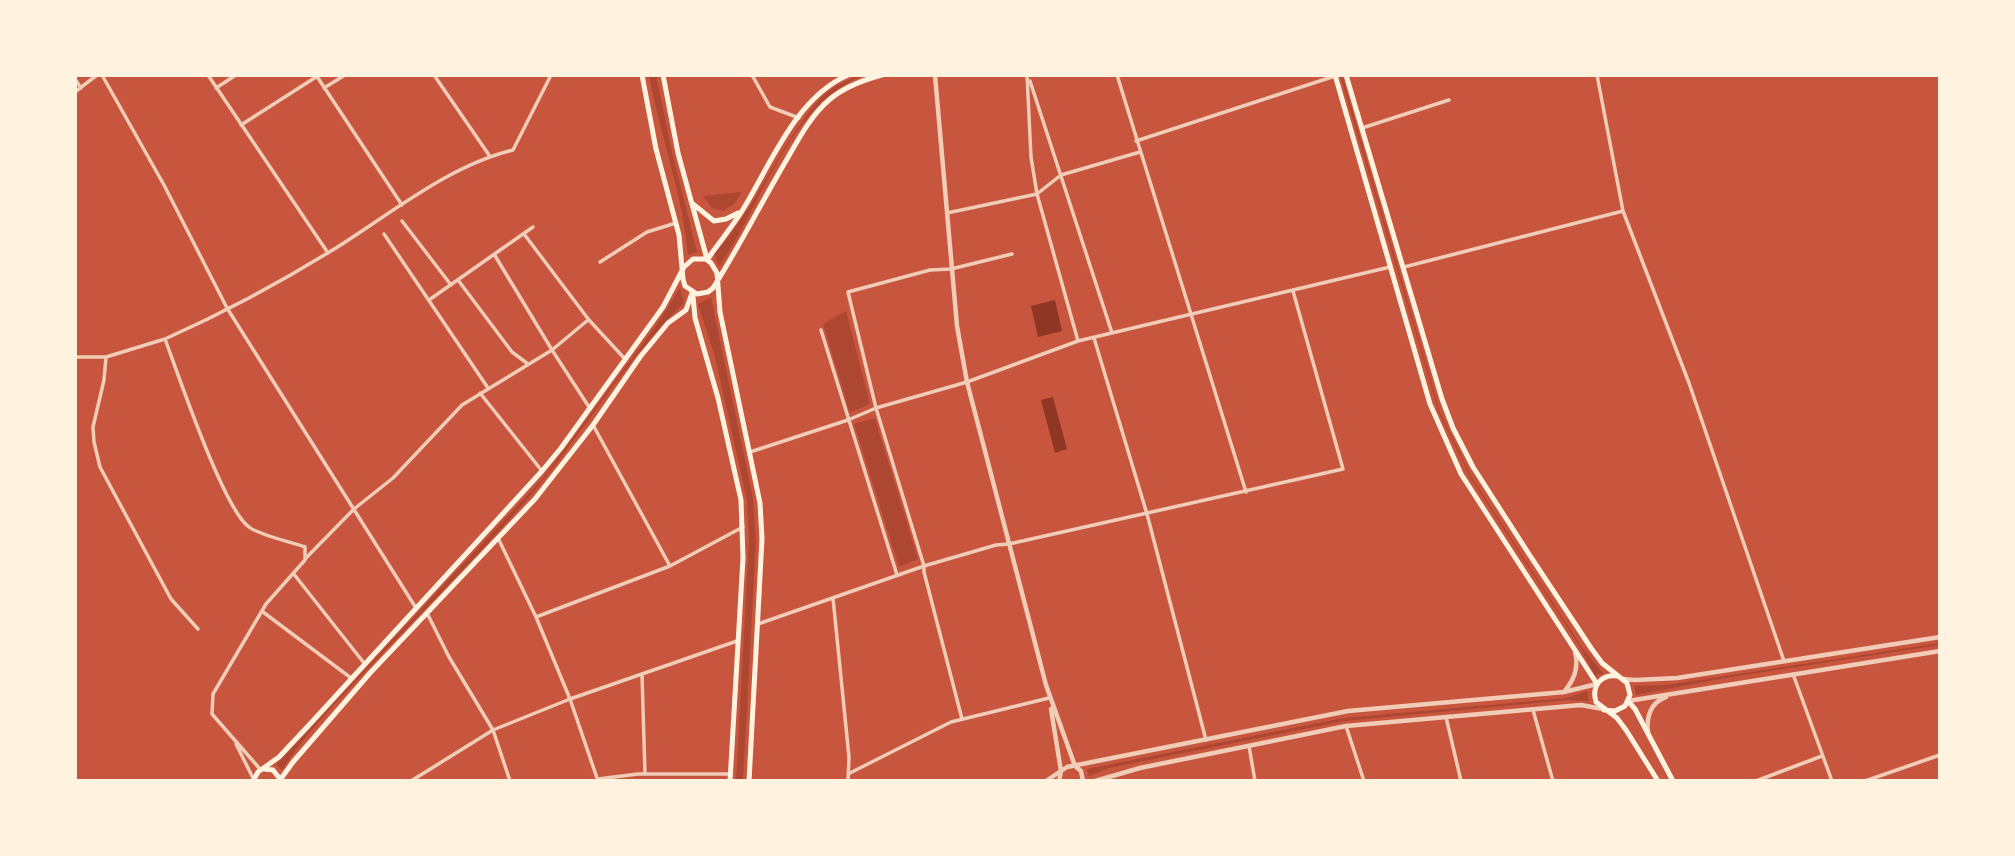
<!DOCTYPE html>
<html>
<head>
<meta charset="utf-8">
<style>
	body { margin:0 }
	#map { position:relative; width:2015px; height:856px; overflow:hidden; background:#c8553d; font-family:"Roboto Condensed",sans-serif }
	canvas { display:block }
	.frame { position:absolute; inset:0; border:77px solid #fff3e0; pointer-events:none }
</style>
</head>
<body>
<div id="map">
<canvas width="2015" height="856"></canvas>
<div class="frame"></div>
</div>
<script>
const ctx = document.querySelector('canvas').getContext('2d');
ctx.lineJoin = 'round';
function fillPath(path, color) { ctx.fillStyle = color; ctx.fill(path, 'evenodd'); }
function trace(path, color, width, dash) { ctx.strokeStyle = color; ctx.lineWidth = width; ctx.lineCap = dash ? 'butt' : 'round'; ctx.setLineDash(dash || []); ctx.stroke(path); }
const green = new Path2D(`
	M649,75H656L672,152L697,252L688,255C683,194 660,136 649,75Z
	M860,75H865C790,101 762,206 719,267L714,254C746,219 766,176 792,136C803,121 812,105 826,93C836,85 848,80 860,75Z
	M1340,75H1342L1440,412L1471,476L1581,646L1603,673L1595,676L1580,647L1470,477L1439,413Z
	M742,192L734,204L723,211L712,208L703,196Z
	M680,288L684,303C623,362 581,438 525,502C473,561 418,616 364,673C336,703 304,735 282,770L276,765L543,478L655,327Z
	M711,297L753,498L756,541L743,781H736L749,541L747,500L715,357L698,304Z
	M846,311L870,404L851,412L849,410L823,324Z
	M871,419H875L918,559L899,567L854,424Z
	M1940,643V645L1731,677L1636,695L1634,686L1666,685Z
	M1587,691L1589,701L1568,700L1344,721L1109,768L1089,776L1087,769L1344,718L1567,698Z`);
const water = new Path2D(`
	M1055,300L1062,331L1038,337L1031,306Z
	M1053,397L1067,449L1055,453L1041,400Z`);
const minor = new Path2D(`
	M102,75L164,185L227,308L416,608
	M208,75L328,253
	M316,75L402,205
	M434,75L489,155
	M752,75L770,107L799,118
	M1027,75L1031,157L1037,194L1078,341
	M1117,75L1246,492
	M1597,75L1623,211L1689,383L1784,661
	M75,79L81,88
	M1030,81L1112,333
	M216,88L236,75
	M324,88L345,75
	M75,92L97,75
	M241,125L316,77
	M1362,128L1449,100
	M1136,141L1335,76
	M947,213L1037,194L1061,175L1140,152
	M402,221L451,285
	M384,234L488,388
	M524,234L589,320L625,359
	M494,254L552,350L588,320
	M600,262L647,232L676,223
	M1404,267L1623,211
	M458,280L512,352L528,364
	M429,300L533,227
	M821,330L897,575
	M1094,338L1147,514L1206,740
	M165,339C221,314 279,283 331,251C388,216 447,166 513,150L551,75
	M75,357H106L165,339C178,374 224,510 249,527C259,535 291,542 305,547V560L266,604L213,694L212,714L260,769
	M106,357L104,380L93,427L94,442L100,467L171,599L198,629
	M480,393L542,471
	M593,425L670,566
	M750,452L848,420L876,408L967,382L1078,341L1390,267
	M305,559L354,509L393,478L462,405L552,350L589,407
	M293,573L364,663
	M833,598L849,757L848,781
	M263,612L351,678
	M427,613L449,657L493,730L570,699L536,617L498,538
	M536,617L670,566L743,527
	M758,624L924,566L996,545L1009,544L1343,469L1293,291
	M1793,674L1832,781
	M642,675L645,774
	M1533,710L1553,781
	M1446,717L1461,781
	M962,719L924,572V566L876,408L848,292L930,270L951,269L1012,254
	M1346,726L1364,781
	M236,744L254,780
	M1249,746L1255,781
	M848,774L951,722L1049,698
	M598,779L638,774H730
	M411,781L493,730L510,781
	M598,781L570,699L737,641
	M1756,781L1822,756
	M1865,781L1940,755`);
const tertiary = new Path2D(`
	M935,75L957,326L967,382L1046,685L1075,766L1081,771L1083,781
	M1623,679L1635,680L1677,678L1940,637
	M1564,692C1574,680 1579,668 1575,652
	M1628,701L1940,651
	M1051,709L1061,771L1059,781
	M1648,732C1646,717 1651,702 1666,697
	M1046,781L1067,767L1348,711L1564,692L1597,684
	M1095,781L1140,768L1346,726L1581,705L1603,709`);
const secondary = new Path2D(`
	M642,75L656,149L679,235L683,279L685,286L697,294L708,292L713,288C738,249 759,207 783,166C796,144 809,117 829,100C844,87 863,80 882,75
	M663,75L678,153L707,259
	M1335,75L1430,404L1461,474L1597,684
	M1346,75L1442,399L1453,428L1473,467L1527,551L1591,648L1602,663L1627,683L1630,695L1625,706L1615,711L1604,710
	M693,204L714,221L726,219L738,213
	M707,260C719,242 734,225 745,206C772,161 797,97 848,75
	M693,296L695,318L718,398L741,500L743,558L730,781
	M1617,676C1601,674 1591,686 1596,702L1617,718L1626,730L1658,781
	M1628,701L1635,709L1673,781
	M264,769L273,770L280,779
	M280,780L293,762L370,673L535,499L593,425L640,357L668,323L686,310L692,293
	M253,781L258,772L279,757L310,724L542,471L561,448L663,307L684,267L693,259H706L711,263L717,273L720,312L760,503L762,539L749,781`);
fillPath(green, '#ae4732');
fillPath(water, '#8f3625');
trace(minor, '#f1ccb7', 3.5);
trace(tertiary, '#f1ccb7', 4.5);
trace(secondary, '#fff3e0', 5);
</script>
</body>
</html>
